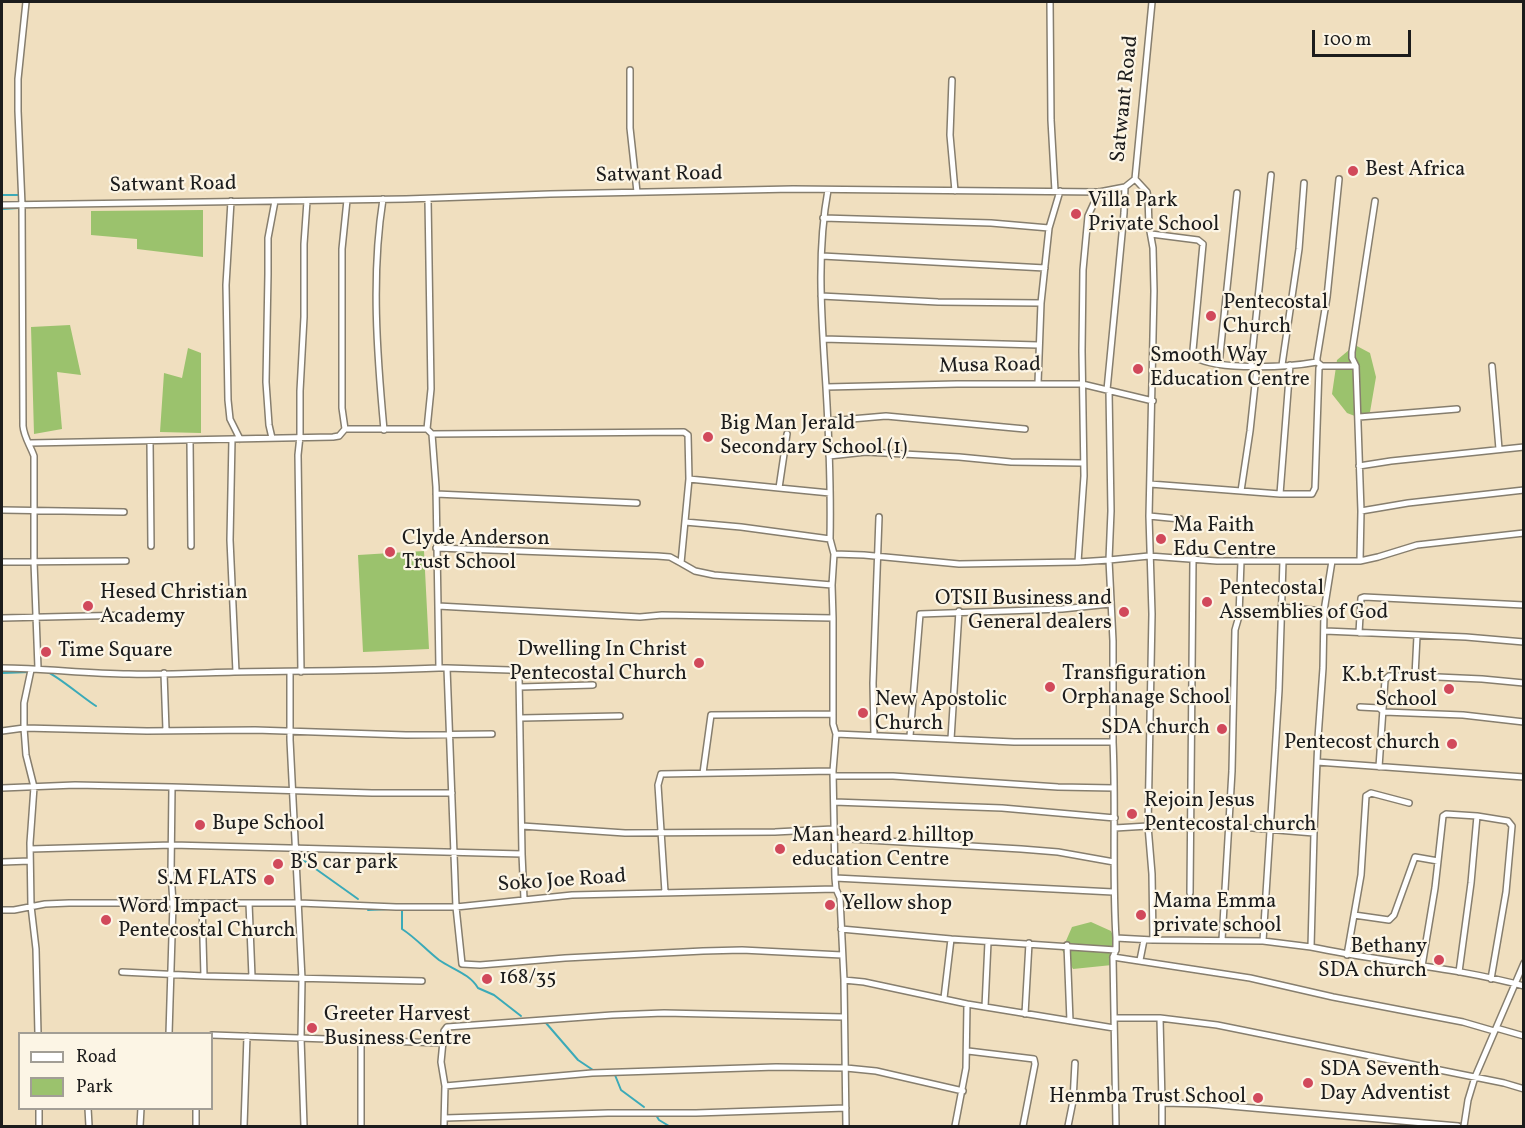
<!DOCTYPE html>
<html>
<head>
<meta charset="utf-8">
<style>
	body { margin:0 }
	#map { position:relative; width:1525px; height:1128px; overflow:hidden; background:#f0dfbf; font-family:Vollkorn,serif }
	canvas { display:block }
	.frame { position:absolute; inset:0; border:3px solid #1c1c1c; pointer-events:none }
	.legend { position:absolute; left:18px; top:1032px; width:195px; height:78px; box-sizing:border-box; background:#fcf5e5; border:2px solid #a29e95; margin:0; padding:8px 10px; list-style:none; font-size:18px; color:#1c1c1c }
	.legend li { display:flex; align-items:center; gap:12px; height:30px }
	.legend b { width:30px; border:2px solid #a29e95 }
	.scale { position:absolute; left:1312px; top:30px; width:99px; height:27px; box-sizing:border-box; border:3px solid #1c1c1c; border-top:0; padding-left:8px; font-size:18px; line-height:21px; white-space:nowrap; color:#1c1c1c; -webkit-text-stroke:4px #fcf5e5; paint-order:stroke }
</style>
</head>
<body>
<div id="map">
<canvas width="1525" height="1128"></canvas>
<div class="frame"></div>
<ul class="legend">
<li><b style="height:8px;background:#fff"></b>Road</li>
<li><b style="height:16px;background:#9bc26d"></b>Park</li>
</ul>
<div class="scale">100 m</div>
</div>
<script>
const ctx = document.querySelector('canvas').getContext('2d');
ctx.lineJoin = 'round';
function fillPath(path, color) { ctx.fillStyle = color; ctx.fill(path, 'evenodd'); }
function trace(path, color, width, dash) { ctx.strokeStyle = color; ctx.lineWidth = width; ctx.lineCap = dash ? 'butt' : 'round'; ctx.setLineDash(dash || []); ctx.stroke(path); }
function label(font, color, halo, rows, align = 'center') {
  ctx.font = font + ' Vollkorn,serif'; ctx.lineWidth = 4.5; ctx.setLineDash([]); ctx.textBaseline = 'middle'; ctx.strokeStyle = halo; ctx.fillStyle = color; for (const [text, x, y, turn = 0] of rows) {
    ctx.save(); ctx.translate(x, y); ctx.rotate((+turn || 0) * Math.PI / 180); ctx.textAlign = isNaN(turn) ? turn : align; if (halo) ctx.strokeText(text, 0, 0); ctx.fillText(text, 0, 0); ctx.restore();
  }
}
const green = new Path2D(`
	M203,210V257L137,249V239L91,235V211Z
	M70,325L81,375L57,372L62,429L34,434L31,327Z
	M1355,345L1370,353L1376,377L1370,412L1360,418L1347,413L1332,394L1337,360Z
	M188,348L201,353V433L160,432L164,373L182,378Z
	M424,551L429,649L363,652L358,555Z
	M1091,922L1111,931L1118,948L1112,965L1073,969L1062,950L1072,927Z`);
const stream = new Path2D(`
	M2,195H18
	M2,209L18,208
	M47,672C55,674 86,700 96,706
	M2,673L30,672
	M299,857L358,899
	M368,910L388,909
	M400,910H402V929C416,938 426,950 439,960C452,969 470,974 478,988L494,995L521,1016
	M541,1023H546L578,1060L593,1070
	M609,1075H615L621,1090L644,1107
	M656,1115L659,1120L669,1126`);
const minor = new Path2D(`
	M26,2L18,79V111L22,205L23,426C24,437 30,445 34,456V562L38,668
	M1050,2L1051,120L1055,191
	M630,70V128L637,192
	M952,80L950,135L955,191
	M383,199C371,275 377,354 384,430
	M231,201L226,285L228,400L230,419L240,439
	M2,205L406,199L550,194L793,189L1099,192L1125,187L1135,179L1152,2
	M823,218L991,223L1049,228
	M1151,234L1198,240L1203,244L1193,350L1195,357C1218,371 1290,367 1317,362
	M822,256L1045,268
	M821,296L938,302L1041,303
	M823,339L1038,345
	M1219,364L1237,193
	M1251,365L1271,175
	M1282,365L1299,249L1304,183
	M1356,366L1352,358V352L1375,201
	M1492,366L1499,449
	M1038,383L1041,303L1049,228L1060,191
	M826,387L957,384H1082L1153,401
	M1107,390L1124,213L1125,187
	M1359,417L1457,409
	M828,421L886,416L1025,429
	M345,429L342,408V249L347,200
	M432,434L684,432L688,435L689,479L681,563L670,557L657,556L436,548
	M272,438L269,425L266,382L268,274V238L275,201
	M232,439L230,540L236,672
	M190,441L191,546
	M150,442L151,546
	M30,443L333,437L339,436L345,429H427L431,389L428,199
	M829,456L866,452L959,457L1011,462L1083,463
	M1359,466L1391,461L1524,447
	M689,479L779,488L787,434
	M1150,484L1280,494H1312L1315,488L1319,368L1322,366L1317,362V358L1327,297L1339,179
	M779,488L830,493
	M1241,491L1250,431L1257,366
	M436,494L637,503
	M1280,494L1290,365
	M2,510L124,512
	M1361,511L1408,503L1524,490
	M1149,516L1180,519
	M685,522L741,527L830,539C831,489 829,438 826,387C822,322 816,255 828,190
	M830,539L834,554L832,585L833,618
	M834,554L864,555L959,564L1078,562L1084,476L1082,351L1083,270L1088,216L1099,192
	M1360,561L1378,557L1417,545L1524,533
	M2,562L126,561
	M1078,562L1109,560L1111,511L1109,391
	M681,563L695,571L714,575L832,585
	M438,606L640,617L662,615L833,618V724L836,734L833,771L835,878
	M1281,607L1324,611
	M2,618L131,615
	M1325,631L1466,637L1524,642
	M1359,633L1361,598L1364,597L1524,605
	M2,668C44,668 86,674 129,674C164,675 199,673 234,672C302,671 371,671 439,668L436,487L432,434L427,429
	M439,668H447L456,907L462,964L480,965L565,958L703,951L742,950L842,955
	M447,668L510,670L516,673L519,677L522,854
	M31,670L24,703V728L26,755L34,787L30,843L31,906L36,949L38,1034
	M290,672V740L302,979L301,1038L304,1126
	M301,672L298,455L300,436V391L304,317V244L307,201
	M164,673L166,730
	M1415,676L1482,679L1524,683
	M520,687L593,685
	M1360,707L1379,708L1384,712L1463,715L1524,722
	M521,718L620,716
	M2,731L24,728L147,731L255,730L406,735L492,734
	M836,734L1014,742H1113C1116,807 1112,873 1116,938
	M874,735L873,683L879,517
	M910,736L920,614L1062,609L1110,604
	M951,739L959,611
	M1113,742V641L1109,560L1149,556L1217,561H1360L1361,511L1356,366H1322
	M1317,762L1524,777
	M1379,767L1385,680L1389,676H1415L1417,636
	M703,773L711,715L833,714
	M833,776H893L1058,787L1114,788
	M172,787L372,793H452
	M2,788L75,785L172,787L171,873L173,903L169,1034
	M834,802L1002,808L1115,818
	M1477,816L1508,821L1512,826L1506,892L1491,979
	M522,826L625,833L775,832L833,829
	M1115,828L1148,826H1228L1314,833L1318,738L1323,668L1324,611L1332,561
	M834,838L1021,849L1058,852L1114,862
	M30,849L172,845L522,854L524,899
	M2,862L30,861
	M836,889L840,898L844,980L846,1126
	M665,892L658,785L661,774L833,771
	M1190,893L1193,560
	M202,903L204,976L422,981
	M249,903L252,977
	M2,910H14L45,904L69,903H299L396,907H456L572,895L836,889L835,878L1113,892
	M1354,915L1389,920L1394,915L1415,857L1438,861
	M841,929L951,939L1116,950L1113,957L1250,978L1333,997L1463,1022L1494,1031
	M1153,940L1263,941L1279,690L1283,561
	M1222,940L1232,771L1235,630L1239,616L1241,561
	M1263,941L1311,947L1314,833
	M1067,945L1070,1021
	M1311,947C1382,962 1454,967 1524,986
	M1116,950V938L1153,940L1152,874L1148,826L1152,614L1149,516L1154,291L1153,248L1149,226L1148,197L1147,192L1135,179
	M1347,955L1361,875L1366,796L1371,793L1409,803
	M1113,957L1116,1126
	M1140,960L1144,940
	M1422,966L1435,888L1443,816L1446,814L1477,816L1471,883L1459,972
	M122,972L204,976
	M844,980L864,982L967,1004L966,1068L955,1126
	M944,998L951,939
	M967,1004L1114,1028
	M985,1007L988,942
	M1025,1014L1029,943
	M1114,1018H1160L1217,1025L1504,1083L1524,1089
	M1160,1018L1162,1103L1207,1104L1458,1126
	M1496,1028L1524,1036
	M212,1035L442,1043
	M361,1039V1126
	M968,1051L1034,1059L1035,1064L1023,1126
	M445,1086L441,1062L444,1031L447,1027L612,1015L664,1013L844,1017
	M1162,1103V1126
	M39,1108V1126
	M88,1108L89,1126
	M445,1118L608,1113H696L846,1108
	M140,1126L141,1108
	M196,1126V1108
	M244,1126L247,1036
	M444,1126L445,1086L592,1073L776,1067L846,1068L876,1071L963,1091
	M1068,1126L1073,1101L1075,1063V1064
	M1464,1126L1468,1100L1475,1077L1524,963`);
const markers = [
	[1353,171,6,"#d1495b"],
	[1076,214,6,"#d1495b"],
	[1211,316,6,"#d1495b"],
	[1138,369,6,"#d1495b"],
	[708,437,6,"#d1495b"],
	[1161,539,6,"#d1495b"],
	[390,552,6,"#d1495b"],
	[1207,602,6,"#d1495b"],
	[88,606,6,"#d1495b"],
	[1124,612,6,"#d1495b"],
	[46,652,6,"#d1495b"],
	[699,663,6,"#d1495b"],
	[1050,687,6,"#d1495b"],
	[1449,689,6,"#d1495b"],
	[863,713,6,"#d1495b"],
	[1222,729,6,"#d1495b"],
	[1452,744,6,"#d1495b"],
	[1132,814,6,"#d1495b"],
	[200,825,6,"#d1495b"],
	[780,849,6,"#d1495b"],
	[278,864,6,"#d1495b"],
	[269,880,6,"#d1495b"],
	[830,905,6,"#d1495b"],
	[1141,915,6,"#d1495b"],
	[106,920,6,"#d1495b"],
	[1439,960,6,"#d1495b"],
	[487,979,6,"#d1495b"],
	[312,1028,6,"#d1495b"],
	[1308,1083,6,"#d1495b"],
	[1258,1098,6,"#d1495b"]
];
const streetNames = [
	["Satwant Road",1126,99,-84],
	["Satwant Road",659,176,-1],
	["Satwant Road",173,186,-1],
	["Musa Road",990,367,-1],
	["Soko Joe Road",562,882,-4]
];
const poiNames = [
	["Best Africa",1365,171],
	["Villa Park",1088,202],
	["Private School",1088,226],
	["Pentecostal",1223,304],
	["Church",1223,328],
	["Smooth Way",1150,357],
	["Education Centre",1150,381],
	["Big Man Jerald",720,425],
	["Secondary School (1)",720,449],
	["Ma Faith",1173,527],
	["Edu Centre",1173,551],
	["Clyde Anderson",402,540],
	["Trust School",402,564],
	["Pentecostal",1219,590],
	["Assemblies of God",1219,614],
	["Hesed Christian",100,594],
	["Academy",100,618],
	["OTSII Business and",1112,600,"right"],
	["General dealers",1112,624,"right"],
	["Dwelling In Christ",687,651,"right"],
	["Pentecostal Church",687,675,"right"],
	["Time Square",58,652],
	["Transfiguration",1062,675],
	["Orphanage School",1062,699],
	["K.b.t Trust",1437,677,"right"],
	["School",1437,701,"right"],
	["New Apostolic",875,701],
	["Church",875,725],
	["SDA church",1210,729,"right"],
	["Pentecost church",1440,744,"right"],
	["Rejoin Jesus",1144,802],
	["Pentecostal church",1144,826],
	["Bupe School",212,825],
	["Man heard 2 hilltop",792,837],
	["education Centre",792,861],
	["B'S car park",290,864],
	["S.M FLATS",257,880,"right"],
	["Mama Emma",1153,903],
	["private school",1153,927],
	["Yellow shop",842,905],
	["Word Impact",118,908],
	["Pentecostal Church",118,932],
	["Bethany",1427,948,"right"],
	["SDA church",1427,972,"right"],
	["168/35",499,979],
	["Greeter Harvest",324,1016],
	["Business Centre",324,1040],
	["SDA Seventh",1320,1071],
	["Day Adventist",1320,1095],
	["Henmba Trust School",1246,1098,"right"]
];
fillPath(green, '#9bc26d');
trace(stream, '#3baab8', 2);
trace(minor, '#867e6e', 8);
trace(minor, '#fff', 5);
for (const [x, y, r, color] of markers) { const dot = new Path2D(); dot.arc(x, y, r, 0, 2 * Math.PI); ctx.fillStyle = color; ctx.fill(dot); trace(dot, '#fcf5e5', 2); }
label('21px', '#1c1c1c', '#fcf5e5', streetNames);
label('21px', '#1c1c1c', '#fcf5e5', poiNames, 'left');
</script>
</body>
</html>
